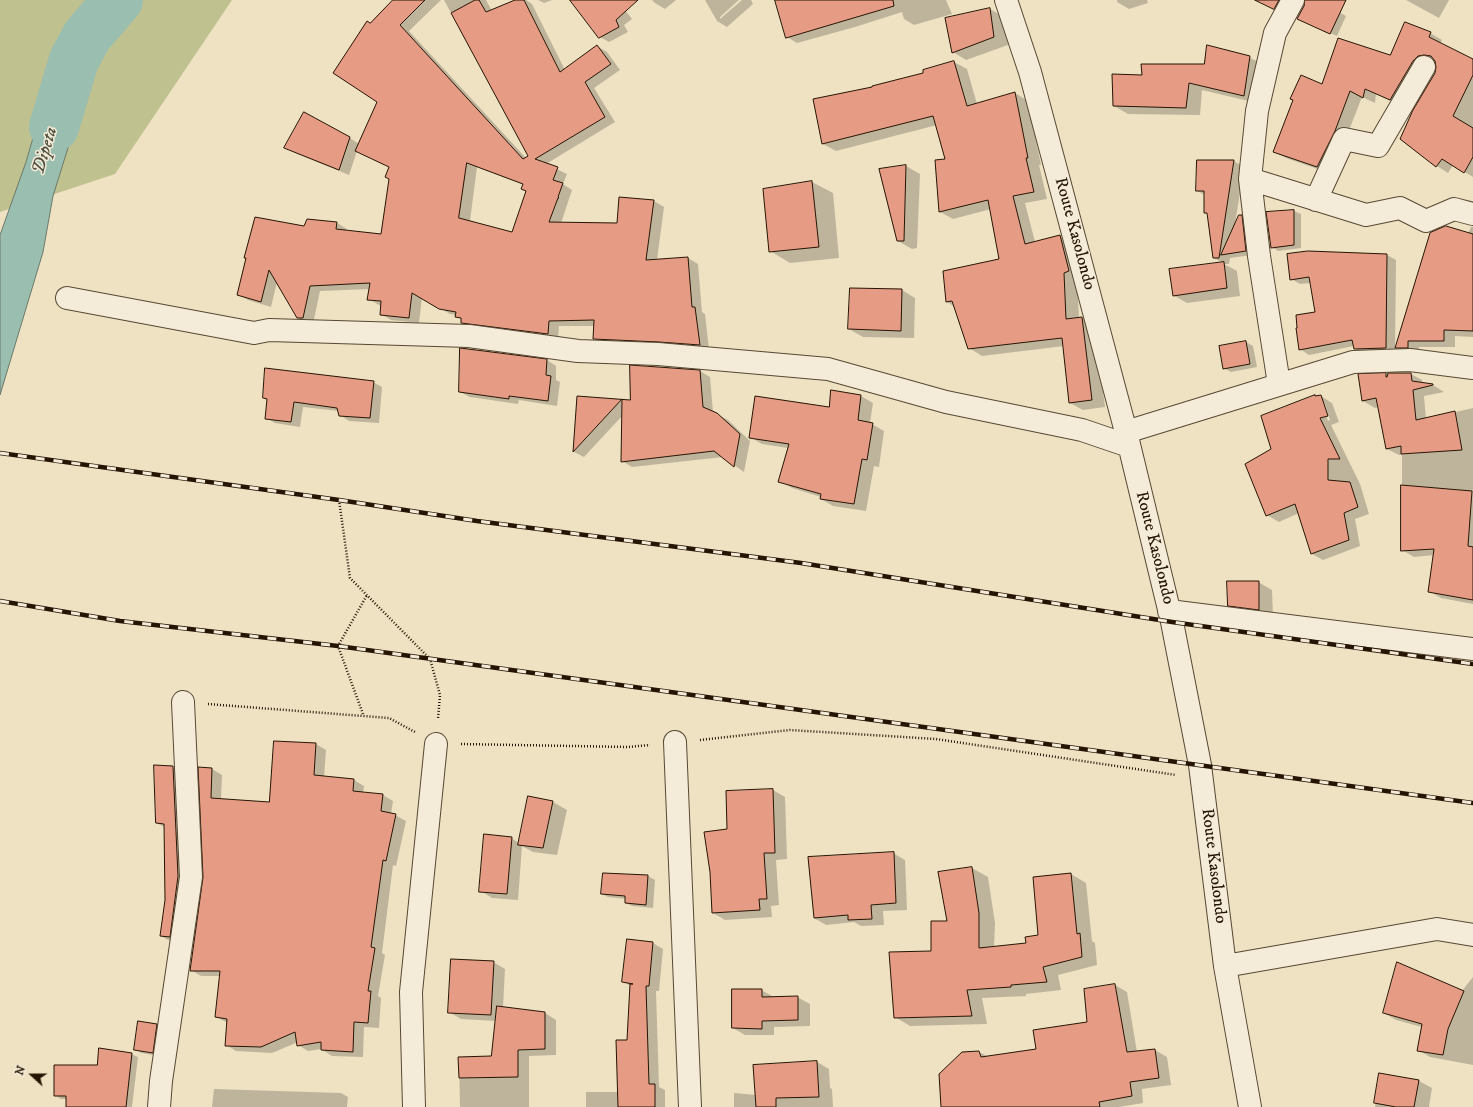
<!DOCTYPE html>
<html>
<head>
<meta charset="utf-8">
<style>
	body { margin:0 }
	#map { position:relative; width:1473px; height:1107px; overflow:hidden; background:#eee2c3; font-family:"IM FELL DW Pica",serif }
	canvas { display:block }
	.north { position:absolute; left:12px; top:1055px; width:40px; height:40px; -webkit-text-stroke:3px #f4ecd8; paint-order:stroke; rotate:291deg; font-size:11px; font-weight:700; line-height:16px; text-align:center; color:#261403 }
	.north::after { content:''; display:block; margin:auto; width:14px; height:18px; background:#261403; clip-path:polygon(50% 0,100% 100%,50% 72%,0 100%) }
</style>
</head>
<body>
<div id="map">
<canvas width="1473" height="1107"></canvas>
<div class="north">N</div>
</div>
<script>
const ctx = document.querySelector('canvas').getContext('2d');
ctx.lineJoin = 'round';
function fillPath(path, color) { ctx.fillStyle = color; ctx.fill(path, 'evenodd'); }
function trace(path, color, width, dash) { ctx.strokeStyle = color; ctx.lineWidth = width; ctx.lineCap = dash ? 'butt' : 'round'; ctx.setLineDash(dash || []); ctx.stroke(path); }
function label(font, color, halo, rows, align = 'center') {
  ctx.font = font + ' "IM FELL DW Pica",serif'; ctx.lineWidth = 3; ctx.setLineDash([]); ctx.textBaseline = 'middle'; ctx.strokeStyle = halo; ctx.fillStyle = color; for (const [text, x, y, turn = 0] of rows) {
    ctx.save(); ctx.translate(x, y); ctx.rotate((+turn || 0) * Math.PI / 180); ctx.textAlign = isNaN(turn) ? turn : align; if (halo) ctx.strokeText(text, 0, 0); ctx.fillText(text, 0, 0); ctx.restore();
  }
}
const green = new Path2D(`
	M0,0H232L115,174L0,212Z`);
const water = new Path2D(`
	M74,60L72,135L53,196L43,252L0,395V235L26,162L37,124Z`);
const shadow = new Path2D(`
	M395,0H441L409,31L526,158L529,156L444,0H486L492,11L517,0H526L532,4L565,70L597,46L607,52L620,70L594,88L615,122L546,164L567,174L563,184L572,190L561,223L618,224L620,198L654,201L664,207L657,260L688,258L698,264L702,312L705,314L709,350L604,344L594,338L595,326H559L558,339L472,329L462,323V320L457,315L450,314L422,297L419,323L391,320L381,314L382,306L379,305L369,299L370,289L320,291L313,324H308L298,318L277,282L271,307L248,300L238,294L305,227L337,223L347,229L346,231L382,235L390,179V167L357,151L349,175L295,153L285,147L350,138L359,144L379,102L371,24ZM477,167L524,185L522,189L527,192L513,233L470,221Z
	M538,0H552L544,3Z
	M572,0H617L632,19L624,25L628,32L609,42L600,37Z
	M652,0H676L665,9L655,3Z
	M705,0H739L720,17V19L742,0H751L753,4L727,27L717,21Z
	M776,0H946L952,14L914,25L904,19L902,12L855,27L797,43L787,37Z
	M1117,0H1147L1148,3L1129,9L1117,2Z
	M1306,0H1317L1346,16L1337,36L1305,22Z
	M1406,0H1449L1439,18Z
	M990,9L1004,17L1008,45L966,60L953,52Z
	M1430,33L1442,40L1440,44L1473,59V177L1453,165L1448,173L1437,166L1436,73L1437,67L1436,61L1430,62L1402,106L1376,94L1375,103L1362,97L1346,138L1329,173L1286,158L1274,152L1323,85L1391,56Z
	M1249,57L1263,65L1257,103L1202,90L1200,115L1128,114L1114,106L1143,76Z
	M954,62L967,69L977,104L1015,93L1028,101L1041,165H1039L1047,199L1025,203L1035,242L1060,236L1073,243L1077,280L1079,319L1082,318L1095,326L1105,407L1083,410L1070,403L1064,346L982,356L969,348L955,307L947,302L1000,260L991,209L953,219L940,212L946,159L937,125L836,151L823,144L814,99L873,88L925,74Z
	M1198,161H1234L1244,167L1235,224L1241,216L1248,220L1252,255L1230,258L1229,264H1224L1237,271L1240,296L1187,303L1173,295L1223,263L1214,258L1208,214L1205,212V195L1197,191Z
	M906,166L920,174L917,248L912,249L898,241L881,170Z
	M812,182L833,193L839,258L790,263L770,251L764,190Z
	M1294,211L1301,214V248L1278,251L1272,247Z
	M1471,227H1473V337L1455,336V347H1419V354H1408L1397,348L1468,234Z
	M1387,255L1396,260L1395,353L1364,354L1355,349L1354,346L1309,355L1300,349L1316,313L1311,283L1300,284L1291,279Z
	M902,290L915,298L914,338L863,337L849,329Z
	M1246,342L1253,346L1257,367L1231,372L1224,368Z
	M547,360L556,366V380L560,382L557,406L519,400L518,404L470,397L460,392Z
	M700,371L710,377L713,412L728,420L750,441L744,472L723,457L632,467L622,461L623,415L584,457L574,452L578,397L631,401Z
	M1385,374L1388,376L1411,374L1422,380V383L1433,385L1444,392L1424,396L1426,419L1473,408V604L1441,598L1429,591L1434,555L1414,557L1402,550V455H1399L1387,449L1378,407L1375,408L1363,401L1359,375Z
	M373,382L382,387L379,423L349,421L340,415L339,411L303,407L300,427L275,423L266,418L268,400L264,398Z
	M832,392L861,396L873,403L870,423L884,431L879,467L874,466L866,511L833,506L821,499V497L792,488L780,481L788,448L762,444L750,437L829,408Z
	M1315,396H1321L1332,403L1339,422L1331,425L1360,484L1369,514L1355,519L1360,546L1323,560L1312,554L1299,513L1279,522L1267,515L1272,449ZM1322,402H1324L1330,420L1328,421Z
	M1258,582L1272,590L1273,617L1243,613L1229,605Z
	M316,744L326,750L324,777L354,780L364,786L363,793L383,795L393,801L391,814L395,815L406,821L396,866L393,865L382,953L385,955L378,996L381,998L379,1028L364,1027L363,1057L332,1056L321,1049L308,1051L298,1045V1042L272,1053L236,1051L226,1045L228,1023L216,1017L220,976H201L191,970L204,877L200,768L212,769L222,775L221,799L270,803Z
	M155,766L173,767L180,771L185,881L176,940H168L161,936L166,900L165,827L156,823Z
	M773,790L785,797L787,859L776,860L779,905L771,906L772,917L725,920L713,913L728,829L727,792Z
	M553,802L567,810L557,855L533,852L522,846L518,900L492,898L481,891L511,838L519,843Z
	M893,853L905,860L907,910L883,911L884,925L861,926L854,922L826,925L814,918Z
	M972,868L988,877L995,923L994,947L1027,944L1039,936L1071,874L1086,883L1092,941L1095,943L1097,965L1058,975L1061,990L1026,994V996L982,998L987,1024L910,1026L895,1017L948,922L939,873Z
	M604,874L648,876L655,880L653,908L632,906L626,903V899L608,897L602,894Z
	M628,940L653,943L663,949L659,991H656L659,1087L665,1090V1107H586V1092H618L628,1041L631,986L623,982Z
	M493,962L505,969L503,1007L545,1013L556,1020V1055L529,1056V1107H460L459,1058L492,1057L496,1021L461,1019L449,1012Z
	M1473,977V1065L1430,1057L1418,1050L1422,1027L1396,1020L1384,1013L1462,991Z
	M1115,985L1127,992L1137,1052L1155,1050L1167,1057L1171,1085L1142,1089L1143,1103L1119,1107H942L979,1052L989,1057L1037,1050L1088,1023Z
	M761,990L774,997H797L810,1004V1026L774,1027V1035H745L733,1028Z
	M156,1024L163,1028L159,1056L141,1053L135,1049Z
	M131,1054L138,1057L132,1107H67V1099H61L55,1095L97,1066Z
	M817,1062L829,1069L830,1088L832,1089L833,1107H734V1093L756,1095Z
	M1380,1074L1419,1081L1432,1088L1429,1107H1375Z
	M214,1089L341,1093L348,1097L347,1107H212Z`);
const river = new Path2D(`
	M54,127L74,60L87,36L118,0`);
const building = new Path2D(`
	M393,0H425L400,25L523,159L528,156L451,13L475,0H479L486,12L515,0H524L560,72L597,45L611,64L585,82L605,117L535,159L558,167L553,180L563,183L558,197L559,198H558L549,222L617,223L619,197L654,200L646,260L688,257L692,307H695L700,345L659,342L593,339L594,320L549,321L548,334L461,323V318L455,317L456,312L439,309L412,293L409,318L380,315L381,301L367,300L370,283L310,286L303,318H297L269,270L261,302L237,295L246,258H244L255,217L304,226L307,219L337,222L336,229L381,234L389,179L385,177L389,167L355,151L377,102L333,73L367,21L370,23ZM467,163L523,184L521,189L526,191L512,232L459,218Z
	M570,0H638L616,20L619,27L599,38Z
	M775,0H893L894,6L786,38Z
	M1255,0H1279L1274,9Z
	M1305,0H1346L1330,34L1297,19L1304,6Z
	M990,8L994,37L952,53L945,18Z
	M1405,22L1431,32L1429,37L1473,59V75L1453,116L1473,128V157L1464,173L1442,159L1436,167L1400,139L1413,110L1435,73L1436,67L1435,61L1431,56L1424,55L1418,56L1413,61L1390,100L1365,89L1363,98L1350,91L1335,131L1317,167L1273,152L1293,100L1290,99L1301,75L1322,84L1338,38L1390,55Z
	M1207,45L1250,56L1244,96L1189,83L1186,108L1113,106L1112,74L1142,75L1141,64H1204Z
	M954,61L967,106L1015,92L1028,158H1026L1034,192L1013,196L1025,244L1060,235L1069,271L1064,273L1066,319L1082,317L1092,400L1069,403L1062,338L968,349L952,301L946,302L943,271L999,259L988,200L939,212L935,160L945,159L933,116L822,144L813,99L872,87V86L923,73V70Z
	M304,112L350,137L339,170L284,148Z
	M1197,160H1234L1219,258H1213L1207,213H1204V191H1196Z
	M906,165L904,241H897L879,169Z
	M812,181L819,247L769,252L763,189Z
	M1294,210V245L1271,248L1266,212Z
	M1239,215H1242L1246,251L1221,255Z
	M1446,226L1473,234V331L1444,330V341H1408V348H1395L1430,233Z
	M1308,251L1387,254L1386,348L1354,349L1352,340L1299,350L1296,328H1297L1296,315L1315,312L1309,277L1290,280L1287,254Z
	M1224,262L1227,288L1173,296L1169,269Z
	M850,288L902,289L901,331L848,329Z
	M1246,341L1250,364L1223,369L1219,346Z
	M460,348L547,359L546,375L551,376L548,401L509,396V399L459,392Z
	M630,365L700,370L703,407L717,413L740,434L734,467L714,451L621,462L622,399L573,452L577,396L630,400Z
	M265,368L374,381L370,418L339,416L337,408L294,402L291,422L265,419L267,399L263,398Z
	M1386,373V377H1387L1388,373H1411L1412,381L1433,384V385L1413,390L1416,420L1455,411L1462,450L1401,454V446L1386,449L1376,398L1362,401L1358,374Z
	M831,390L861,395L858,420L873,423L867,460L862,459L854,504L820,499L821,494L778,482L789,444L749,438L755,396L829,407Z
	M1315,395V396L1321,395L1328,416L1320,418L1340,459H1328V480L1350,482L1358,507L1344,513L1349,540L1311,554L1295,504L1266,516L1245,464L1271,449L1261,416Z
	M1401,485L1472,491L1468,546L1473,547V600L1428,592L1434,549L1401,551Z
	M1227,581H1259V610L1228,606Z
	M274,741L316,743L314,775L354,779L353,791L383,794L381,811L396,814L386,861L383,860L371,947L375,948L368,991H371L368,1023L354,1022L353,1052L321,1050V1042L297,1046L295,1032L261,1047L225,1046L227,1019L215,1017L220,971H190L203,877L198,767L212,768L211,798L269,802Z
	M154,765L173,766L178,876L170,937L160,936L165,900L164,824L156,823Z
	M773,789L775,853H764L767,899H759L760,910L712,913L710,872L704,832L727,829L726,791Z
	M528,796L553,801L543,848L518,845Z
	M484,834L512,837L507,894L479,892Z
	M894,852L896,903L871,905L872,919L848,920V915L814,918L808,857Z
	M972,867L979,913V948L1026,943L1025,937L1038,935L1033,877L1071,873L1077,934L1080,933L1082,957L1043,967L1047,982L1011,985V987L967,990L972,1016L894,1018L889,952L931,951V921H947L938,872Z
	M603,873L648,875L646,905L625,903V896L601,894Z
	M627,939L653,942L649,986H646L649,1084H655V1107H618L616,1040H627L630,984H633L622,982Z
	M451,959L494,961L491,1015L448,1013Z
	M1397,962L1464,991L1448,1029L1443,1055L1417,1051L1422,1024L1383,1013Z
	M1115,984L1127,1052L1155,1049L1159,1078L1130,1082L1132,1096L1099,1102L1100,1107H941L939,1074L962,1052L979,1051L981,1057L1036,1049L1033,1030L1087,1022L1084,989Z
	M732,989H762V997L798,996V1020L762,1021V1029L732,1028Z
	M497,1006L545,1012V1049L518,1050V1077L459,1078L458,1057L491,1056Z
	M138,1021L157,1024L153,1053L134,1050Z
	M99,1048L132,1053L126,1107H66V1096H54V1065H97Z
	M817,1061L819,1097L776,1098V1107H756L753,1065Z
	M1379,1073L1419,1080L1414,1107H1396L1374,1103Z`);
const path = new Path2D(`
	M339,500L350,578L430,659L440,695L438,719
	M208,704L389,718L415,732
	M363,714L338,646L367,595
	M700,740L790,730L936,739L1176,775
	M461,744L628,747L650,745`);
const street = new Path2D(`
	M1006,0L1030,72L1126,432L1172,622L1200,765L1225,966L1250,1107
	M1250,179L1366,215L1400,208L1426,221L1454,209L1473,214
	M1316,200L1344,139L1378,146L1424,67
	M67,298L254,333L269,330L469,336L578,351L658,354L828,369L946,402L1082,430L1129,446
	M1279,384L1259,256L1250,179L1257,111L1275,33L1293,0
	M1126,432L1353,362L1410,360L1473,368
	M1169,611L1473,649
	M675,742L690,1107
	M1225,966L1437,929L1473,935
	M159,1107L161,1081L191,877L183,702
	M414,1107L411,992L436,744`);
const rail = new Path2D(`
	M0,453L339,500L477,521L801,563L1172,622L1473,664
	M0,601L120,621L338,646L1473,803`);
const streetNames = [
	["Route Kasolondo",1074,234,75],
	["Route Kasolondo",1154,548,76],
	["Route Kasolondo",1213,866,83]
];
const waterNames = [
	["Dipeta",46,151,-73]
];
fillPath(green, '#bfc18f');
fillPath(water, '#9abeb0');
trace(water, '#6c7a6b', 1);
fillPath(shadow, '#0003');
trace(river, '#9abeb0', 50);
fillPath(building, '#e59b84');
trace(building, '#261403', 1);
trace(street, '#584833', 24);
trace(path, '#261403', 2.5, [1, 2]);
trace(street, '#f4ecd8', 22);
trace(rail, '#261403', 4.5);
trace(rail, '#f4ecd8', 3, [9]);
label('17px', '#261403', '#f4ecd8', streetNames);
label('italic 18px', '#4f5040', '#f4ecd8', waterNames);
</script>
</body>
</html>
